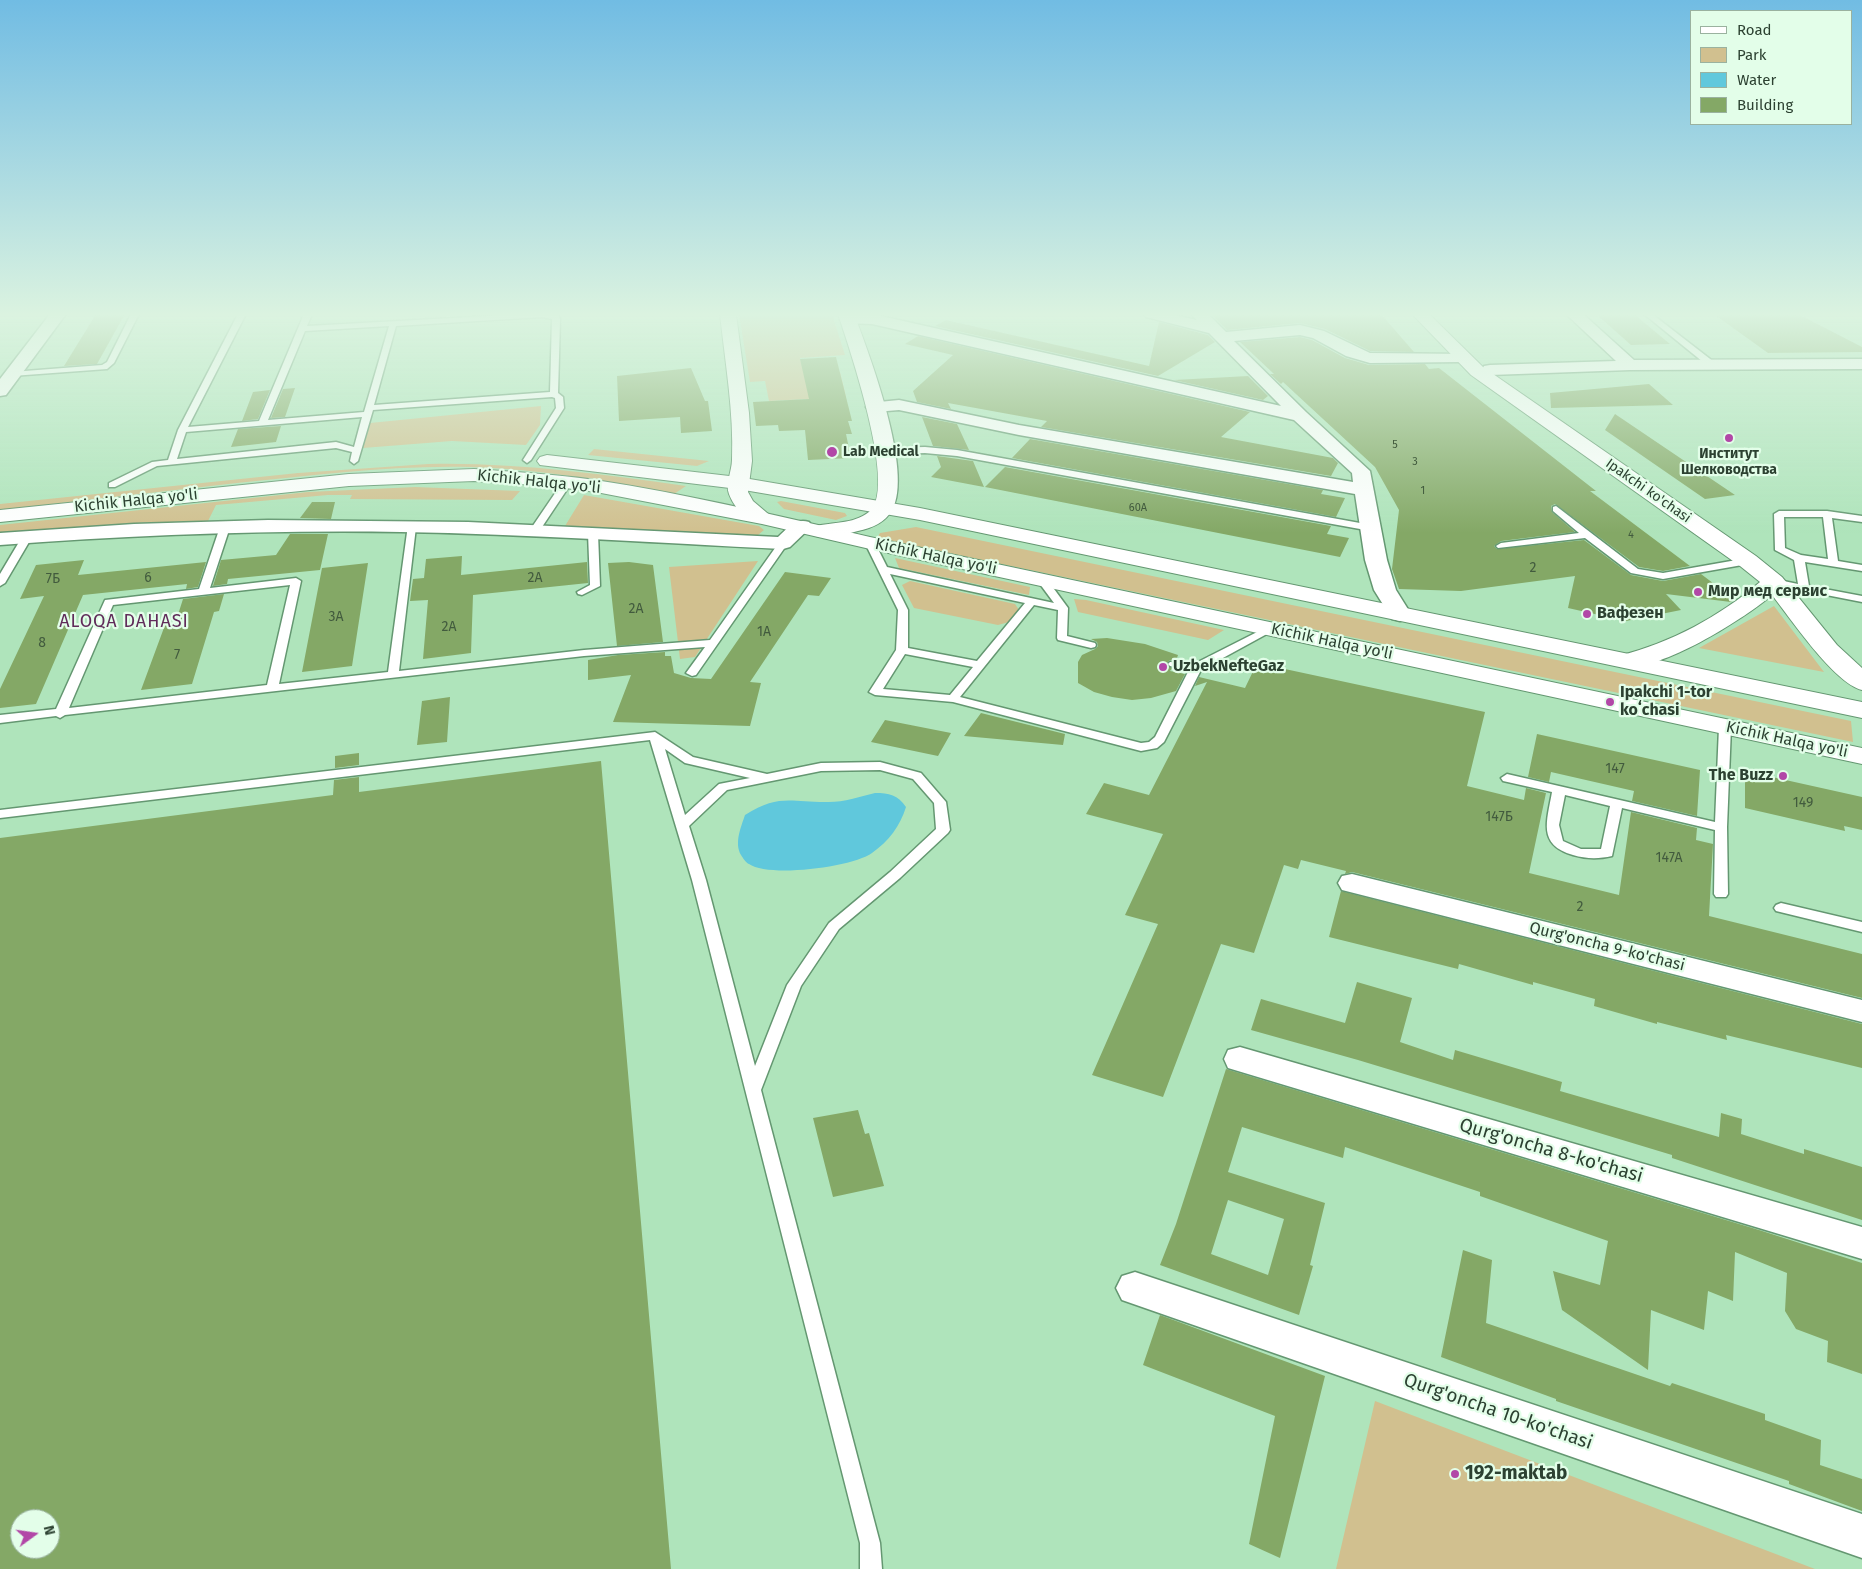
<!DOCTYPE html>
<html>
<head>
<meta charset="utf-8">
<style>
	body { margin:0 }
	#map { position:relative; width:1862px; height:1569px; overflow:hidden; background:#afe4bb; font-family:"Fira Sans",sans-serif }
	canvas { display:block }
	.legend { position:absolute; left:1690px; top:10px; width:162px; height:115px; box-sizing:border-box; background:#e3fee9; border:1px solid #9ab29f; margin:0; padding:6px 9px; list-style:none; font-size:15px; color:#2c4131 }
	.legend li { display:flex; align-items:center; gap:10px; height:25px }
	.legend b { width:25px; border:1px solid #9ab29f }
	.north { position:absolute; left:10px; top:1509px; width:50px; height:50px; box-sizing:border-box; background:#e3fee9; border:1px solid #9ab29f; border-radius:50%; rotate:76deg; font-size:14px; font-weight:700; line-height:20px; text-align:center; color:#2c4131 }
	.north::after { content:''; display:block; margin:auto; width:18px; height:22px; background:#b247a7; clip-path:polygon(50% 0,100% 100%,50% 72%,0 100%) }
</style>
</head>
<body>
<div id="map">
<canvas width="1862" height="1569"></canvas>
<ul class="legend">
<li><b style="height:6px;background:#fff"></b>Road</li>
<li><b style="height:14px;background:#d1c08f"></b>Park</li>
<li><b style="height:14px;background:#60c8dc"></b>Water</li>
<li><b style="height:14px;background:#84a866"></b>Building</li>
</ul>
<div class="north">N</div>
</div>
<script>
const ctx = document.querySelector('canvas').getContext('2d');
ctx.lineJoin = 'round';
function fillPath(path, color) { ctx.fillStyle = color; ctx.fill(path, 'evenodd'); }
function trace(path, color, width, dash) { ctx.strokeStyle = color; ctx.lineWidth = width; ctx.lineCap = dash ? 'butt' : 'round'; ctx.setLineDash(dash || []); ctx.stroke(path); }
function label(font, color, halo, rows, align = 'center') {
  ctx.font = font + ' "Fira Sans",sans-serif'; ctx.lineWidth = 4.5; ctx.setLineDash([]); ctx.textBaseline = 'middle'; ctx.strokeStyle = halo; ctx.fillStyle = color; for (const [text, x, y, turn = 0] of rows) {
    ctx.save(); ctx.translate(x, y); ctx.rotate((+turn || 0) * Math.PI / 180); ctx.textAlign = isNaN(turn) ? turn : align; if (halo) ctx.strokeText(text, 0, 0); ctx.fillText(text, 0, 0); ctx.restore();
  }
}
const green = new Path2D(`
	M739,314H832L845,355L800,358L804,374L840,372L846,397L769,401L765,381L750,382Z
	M541,406L540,425L526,445L452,441L363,448L370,423Z
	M594,449L709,461L697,466L588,455Z
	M428,464C515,462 600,474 686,486L674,494C607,481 540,469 471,467C393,465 315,475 237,483C158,492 79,501 0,510V504L298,473Z
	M415,487L520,491L512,500L350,499L352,495H328L216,505L208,521L136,523L0,534V525L308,492Z
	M584,495L759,526L764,530L758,535L750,537L565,526Z
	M781,501L845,513L847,516L836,520L784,509L777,502Z
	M916,527L1851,721L1853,742L877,538L880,533Z
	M895,558L1030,587L1029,595L899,568Z
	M758,561L695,657L680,659L669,567Z
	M910,581L1015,604L1019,610L1009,622L998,625L914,608L902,585Z
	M1074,599L1086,600L1224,630L1208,640L1078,612Z
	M1774,606L1824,672L1699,648Z
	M1375,1401L1815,1569H1336Z`);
const water = new Path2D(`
	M875,793C889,793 898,795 906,807C900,826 889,841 872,853C853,867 769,878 749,864C746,863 743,858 741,855C734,843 741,827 745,815C778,794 790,802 825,802C842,803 858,797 875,793Z`);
const building = new Path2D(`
	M96,314H125L97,364L64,366Z
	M1211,314H1381L1414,352L1370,351L1325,329L1300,323L1227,330Z
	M1596,314H1634L1670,344L1631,345Z
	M1751,314H1798L1862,347V352L1768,353L1715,315Z
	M946,320L1149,366L1159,322L1208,335L1215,342L1158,376L935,326Z
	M918,336L1250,412L1221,437L1333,458L1338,463L1331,476L1041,427L1047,421L948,403L951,409L917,402L913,391L953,355L905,344Z
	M1300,337L1312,340L1345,358L1369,365L1425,364L1429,369L1439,368L1596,491H1590L1690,566L1663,571L1639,567L1555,504L1551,506L1552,512L1575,532L1501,541L1494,546L1497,549L1584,540L1631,575L1663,581L1701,574L1734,599L1731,602L1666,594L1681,610L1626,621L1568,608L1575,576L1461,591L1399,589L1392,569L1399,510L1375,467L1283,382L1281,384L1270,374H1274L1240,342Z
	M836,357L852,421H848L852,434H846L851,458L808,460L805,430L779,431L778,425L756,426L753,402L809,399L800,359Z
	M691,368L705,401H708L712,431L681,433L680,417L619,421L617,376Z
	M1248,376L1268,396L1263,400L1174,380Z
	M1649,384L1673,405L1551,408L1550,393Z
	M295,388L285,417L271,418L283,389Z
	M270,390L258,419L242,421L253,392Z
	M1615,414L1735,495L1705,499L1605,430Z
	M922,417L957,424L969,450L933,446Z
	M281,426L276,442L231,447L238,429Z
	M1030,439L1323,490L1321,494L1345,498L1336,517L1012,458Z
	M937,456L973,461L984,487L931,477L941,467Z
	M1005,467L1331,526L1327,534L1349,538L1340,557L985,487Z
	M312,502H335L331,519L300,518Z
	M290,534H328L320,570L228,579L227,584L213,586L221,560L276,555Z
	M462,556L461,575L587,562L588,583L473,595L471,653L423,659L428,600L410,601L413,579L424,578L426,559Z
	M84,560L78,575L206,562L198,587L186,589L187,584L83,595L36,704L0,708V689L44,596L20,599L36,565Z
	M629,562L653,565L663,642L617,646L608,563Z
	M368,563L352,666L302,672L322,568Z
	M785,572L831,578L819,596L808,595L750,682L761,683L750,726L613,722L631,675L588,680V660L618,655L665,652V656H671L674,673L691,678L711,679Z
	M224,594L219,611L214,612L192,684L141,690L165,625L175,624L183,599Z
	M1107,638L1145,644L1178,655L1176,661L1170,660L1166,664L1172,668L1170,671L1185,674L1176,691L1151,698L1132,700L1112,697L1094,692L1078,683V662L1082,655L1095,649L1098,646L1097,642L1091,639Z
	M1257,663L1485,712L1467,786L1524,800L1526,788L1546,793L1529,873L1619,895L1631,812L1697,828L1696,840L1713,844L1709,916L1862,954V998L1352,872L1345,874L1346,871L1301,860L1298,869L1284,865L1254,953L1221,944L1163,1097L1092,1075L1158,924L1125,915L1163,834L1086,814L1104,783L1149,795L1207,682L1195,686L1199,677L1245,688Z
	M450,697L447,742L417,745L422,701Z
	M981,713L1065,734L1063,745L964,736Z
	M885,720L951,733L938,756L871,742Z
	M1537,734L1700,770L1697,816L1632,801L1634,791L1551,772L1549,782L1528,777Z
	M359,753V765L335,768V756Z
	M601,761L671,1569H0V838L333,795L334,780L359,777V792ZM20,1519H50V1549H20Z
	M1745,771L1862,797V830L1844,826L1845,831L1745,808Z
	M1341,891L1862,1024V1068L1726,1035L1727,1040L1657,1022V1024L1594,1006L1595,999L1533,982V985L1459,964L1458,969L1329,937Z
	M1357,982L1412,998L1400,1042L1453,1060L1455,1050L1562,1082L1560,1091L1719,1137L1721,1113L1742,1119L1741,1134L1804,1154V1149L1862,1167V1220L1672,1158V1155L1358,1060L1251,1030L1261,999L1345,1023Z
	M1226,1069L1759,1230L1862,1263V1374L1827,1362L1828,1341L1796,1329L1785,1311L1787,1273L1735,1252L1733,1301L1708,1291L1704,1330L1651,1310L1648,1370L1562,1310L1553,1271L1600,1285L1608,1241L1480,1196V1192L1345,1147L1343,1158L1242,1127L1228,1172L1325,1203L1310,1265L1313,1266L1299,1315L1160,1265L1176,1224ZM1228,1200L1284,1219L1268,1275L1211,1254Z
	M858,1110L865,1134L869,1133L884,1186L833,1197L813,1118Z
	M1463,1250L1492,1260L1486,1323L1670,1386L1672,1383L1765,1414V1420L1821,1440L1820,1465L1862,1479V1511L1789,1484V1481L1556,1401V1399L1441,1357Z
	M1160,1315L1325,1376L1280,1558L1249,1544L1275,1416L1143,1365Z`);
const lane = new Path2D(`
	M131,314H139L114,363L107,369L12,376L8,374L12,372L102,365L107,362Z
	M238,314H246L188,427L259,421L304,314H312L307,326L525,314H558L560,319L558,393L563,397L564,408L531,460L527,463L523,460L556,408L555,398L552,397L373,410L358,461L354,464L350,461L352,452L336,448L157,466L115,487H109V483L152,462L168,460L178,430ZM542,317L552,319L550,392L374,405L396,326ZM389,326L364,412L268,420L305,331ZM362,417L354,447L336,442L177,459L186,432Z
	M1644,314H1652L1714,362V366H1708Z
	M925,447L957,450L1371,525L1376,528L1371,531L957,456L925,453L887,454L883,451L887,448Z
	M567,479L572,482L540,530L535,533L532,532L530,530L564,480Z
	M1556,506L1638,569L1663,573L1748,558L1753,561L1748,564L1663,579L1631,573L1585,538L1498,548L1496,546L1501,543L1579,533L1553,511V507Z
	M1779,511H1827L1862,516V522L1832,518L1838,561L1862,565V571L1805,562L1809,586L1862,596V602L1770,584L1769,582L1770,580L1774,579L1798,584L1794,560L1775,550L1774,514ZM1784,517H1823L1828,559L1801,555L1785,548Z
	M225,524L230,527L210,588L296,578L301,581L279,684L388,672L408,525H414L416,527L399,671L584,650L710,640L780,541L783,540L788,543L696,675L692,676L686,673L705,647L584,656L65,715L60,718L56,716L0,723V715L56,709L105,600L199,589L220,527ZM290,585L267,685L69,708L113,605Z
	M593,530L598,533L600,586L582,595L578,594L577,592L590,585L588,533Z
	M27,534L32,537L5,583L0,586V574L22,537Z
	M870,540L875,543L887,567L1054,603L1037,580L1038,578H1046L1068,608L1067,636L1095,643L1096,645L1095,647L1091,648L1058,640L1057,638L1058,610L1034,605L960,697L1141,743L1149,742L1155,737L1189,670L1170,666L1168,664L1170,662L1194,664L1267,627L1271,626L1276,629L1201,670L1164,742L1157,748L1141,751L953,702L875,695L869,692L896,650L898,610L865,543ZM890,574L1025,603L977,661L908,648V610ZM905,654L973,667L950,695L883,689Z
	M1725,723L1731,727L1727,827L1728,894L1726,897H1716L1714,894L1715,830L1622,808L1612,856C1599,859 1586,859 1573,855C1537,845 1547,821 1552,792L1503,781L1501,778L1507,774L1715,822L1719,727ZM1565,795L1610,806L1601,849H1581L1563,841L1559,825Z
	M655,732L693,757L767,774L821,763L880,762L921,773L946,802L950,830L948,833L900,878L839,929L801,986L761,1090L880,1543L882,1569H860V1543L692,880L650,740L0,818V810ZM665,749L685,763L750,778L719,784L685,815ZM880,770L913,779L934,803L936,829L890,872L829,923L787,985L755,1066L706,880L689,826L727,790L821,771Z
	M1781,903L1862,922V932L1776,911L1774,908L1776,905Z`);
const street = new Path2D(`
	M50,314H66L6,395L0,396V379Z
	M872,314L1281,406L1209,333L1146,317L1143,314H1169L1197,320L1191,314H1208L1226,332L1300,325L1324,331L1370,353L1467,354L1469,357L1467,360L1461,362L1370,363L1346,356L1313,338L1300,335L1234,341L1306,412L1370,471L1387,560L1396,590L1411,614L1408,619L1400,621L1392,619L1374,590L1365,560L1355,494L1019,435L899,410L875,412L869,411L866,407L869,403L899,400L1019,425L1353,482L1352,473L1294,420L872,324L843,323L840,320L843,317Z
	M1566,314H1583L1634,360L1862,359V369L1630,370L1490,375L1484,374L1482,370L1484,366L1490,365L1616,361Z
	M268,520L468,522L778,537C788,528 795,518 809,522L812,526L790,547L783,549C656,543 529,534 401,532C267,530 134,535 0,545V533L134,524Z
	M1352,874L1862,1000V1022L1342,890L1338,883L1342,876Z
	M1240,1047L1862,1227V1259L1228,1068L1224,1059L1228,1050Z
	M1135,1272L1862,1514V1558L1122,1300L1116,1288L1122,1276Z`);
const secondary = new Path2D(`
	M720,314H736L749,413L752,461L748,492L753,501L773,518L769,522C752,527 735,510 729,494C725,485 732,470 732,460C734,412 725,362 720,314Z
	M838,314H854C869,353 914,473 892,510C885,523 872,528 858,531C845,534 830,539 816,536L813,531L816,526C834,522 857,524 871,510C896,484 849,347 838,314Z
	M1412,314H1429L1483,367L1756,556L1782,577L1837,645L1862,668V690C1834,683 1791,619 1772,595C1744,619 1656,675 1619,666L1616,661L1619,656C1672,642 1719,617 1760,582L1740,566L1471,375Z`);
const highway = new Path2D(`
	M547,455L738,477L920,508L1862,702V718L920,520L738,489L540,465L537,461L540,457Z
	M474,469C514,472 555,474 595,480C687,494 779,516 870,537L1862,748V764L870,549L762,524L596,492L550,486L474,481L349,486L0,522V510L349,474Z`);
const markers = [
	[1729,438,5,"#b247a7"],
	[832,452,6,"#b247a7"],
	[1698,592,5,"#b247a7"],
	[1587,614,5,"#b247a7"],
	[1163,667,5,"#b247a7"],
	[1610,702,5,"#b247a7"],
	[1783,776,5,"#b247a7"],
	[1455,1474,5,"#b247a7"]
];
const farNumbernames = [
	["5",1395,445],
	["3",1415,462],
	["1",1423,491],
	["60А",1138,508],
	["4",1631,535]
];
const farPoinames = [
	["Lab Medical",843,452],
	["Институт",1729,454,"center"],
	["Шелководства",1729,470,"center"]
];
const farStreetnames = [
	["Ipakchi ko'chasi",1648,491,35]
];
const numberNames = [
	["2",1533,568],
	["6",148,578],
	["2А",535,578],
	["7Б",53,579],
	["2А",636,609],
	["3А",336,617],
	["2А",449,627],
	["1А",764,632],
	["8",42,643],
	["7",177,655],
	["147",1615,769],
	["149",1803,803],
	["147Б",1499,817],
	["147А",1669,858],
	["2",1580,907]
];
const streetNames = [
	["Kichik Halqa yo'li",539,482,6],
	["Kichik Halqa yo'li",136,501,-6],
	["Kichik Halqa yo'li",936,557,12],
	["Kichik Halqa yo'li",1332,642,12],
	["Kichik Halqa yo'li",1787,740,12],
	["Qurg'oncha 9-ko'chasi",1607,947,14]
];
const poiNames = [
	["Мир мед сервис",1708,592],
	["Вафезен",1597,614],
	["UzbekNefteGaz",1173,667],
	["Ipakchi 1-tor",1620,693],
	["koʻchasi",1620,711],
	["The Buzz",1773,776,"right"]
];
const neighbourhoodNames = [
	["ALOQA DAHASI",124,622]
];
const nearStreetnames = [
	["Qurg'oncha 8-ko'chasi",1551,1151,16],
	["Qurg'oncha 10-ko'chasi",1498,1412,19]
];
const nearPoinames = [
	["192-maktab",1465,1474]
];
fillPath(green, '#d1c08f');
fillPath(water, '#60c8dc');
fillPath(building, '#84a866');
trace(lane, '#649771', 3);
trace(street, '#649771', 3);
trace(secondary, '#649771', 2);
trace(highway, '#649771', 2);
fillPath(lane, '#fff');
fillPath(street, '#fff');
fillPath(secondary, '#fff');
fillPath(highway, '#fff');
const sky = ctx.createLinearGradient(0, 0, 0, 533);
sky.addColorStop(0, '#71bce3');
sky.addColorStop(0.59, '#dbf3e0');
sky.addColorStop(1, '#dbf3e000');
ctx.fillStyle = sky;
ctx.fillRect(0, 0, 1862, 533);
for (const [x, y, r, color] of markers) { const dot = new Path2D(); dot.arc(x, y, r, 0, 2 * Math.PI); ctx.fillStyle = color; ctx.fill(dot); trace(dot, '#e3fee9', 2); }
label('11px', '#425b3e', null, farNumbernames);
label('bold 14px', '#2c4131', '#e3fee9', farPoinames, 'left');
label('14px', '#2c4131', '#e3fee9', farStreetnames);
label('14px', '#425b3e', null, numberNames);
label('16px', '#2c4131', '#e3fee9', streetNames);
label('bold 16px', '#2c4131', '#e3fee9', poiNames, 'left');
ctx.letterSpacing = '1px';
label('18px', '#602c5a', '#e3fee9', neighbourhoodNames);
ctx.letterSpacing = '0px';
label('19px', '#2c4131', '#e3fee9', nearStreetnames);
label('bold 19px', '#2c4131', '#e3fee9', nearPoinames, 'left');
</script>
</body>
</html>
